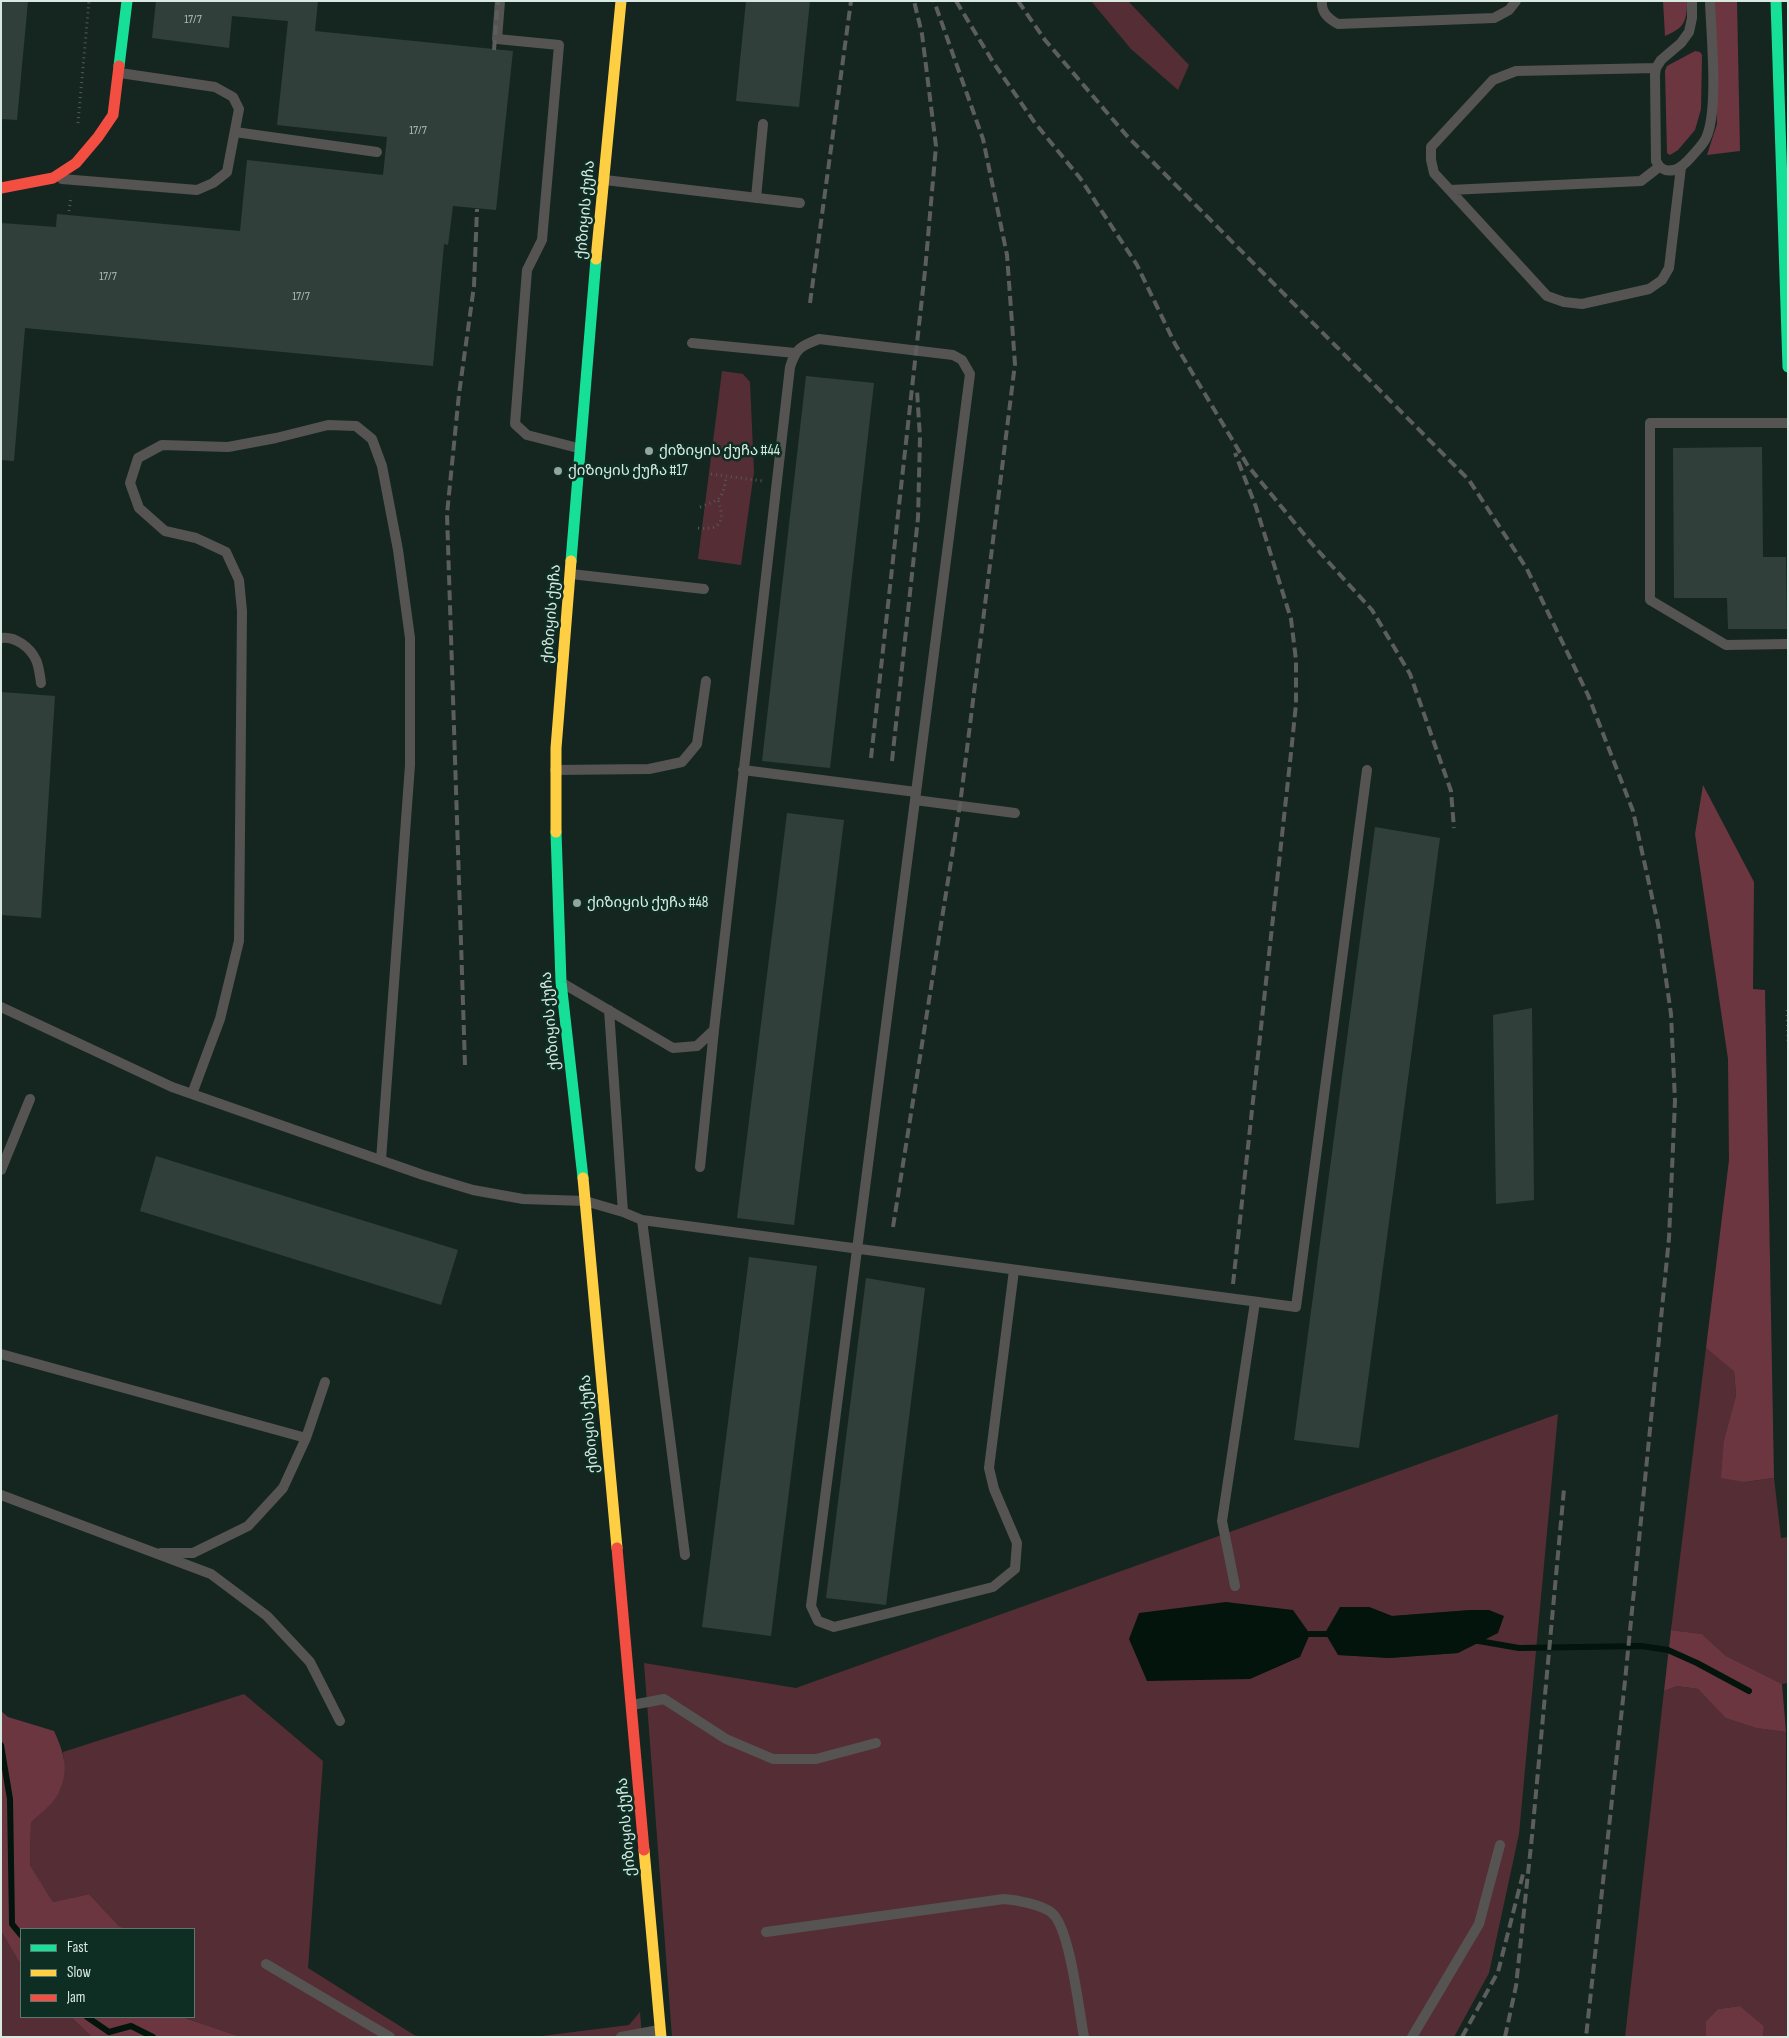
<!DOCTYPE html>
<html>
<head>
<meta charset="utf-8">
<style>
	body { margin:0 }
	#map { position:relative; width:1789px; height:2038px; overflow:hidden; background:#152620; font-family:"Sofia Sans Condensed",sans-serif }
	canvas { display:block }
	.frame { position:absolute; inset:0; border:2px solid #d8e9e2; pointer-events:none }
	.legend { position:absolute; left:20px; top:1928px; width:175px; height:90px; box-sizing:border-box; background:#0e2d23; border:1px solid #5f786f; margin:0; padding:6px 9px; list-style:none; font-size:15px; color:#d8e9e2 }
	.legend li { display:flex; align-items:center; gap:10px; height:25px }
	.legend b { width:25px; border:1px solid #5f786f }
</style>
</head>
<body>
<div id="map">
<canvas width="1789" height="2038"></canvas>
<div class="frame"></div>
<ul class="legend">
<li><b style="height:6px;background:#16e098"></b>Fast</li>
<li><b style="height:6px;background:#ffcf43"></b>Slow</li>
<li><b style="height:6px;background:#f24e42"></b>Jam</li>
</ul>
</div>
<script>
const ctx = document.querySelector('canvas').getContext('2d');
ctx.lineJoin = 'round';
function fillPath(path, color) { ctx.fillStyle = color; ctx.fill(path, 'evenodd'); }
function trace(path, color, width, dash) { ctx.strokeStyle = color; ctx.lineWidth = width; ctx.lineCap = dash ? 'butt' : 'round'; ctx.setLineDash(dash || []); ctx.stroke(path); }
function label(font, color, halo, rows, align = 'center') {
  ctx.font = font + ' "Sofia Sans Condensed","Noto Sans Georgian",sans-serif'; ctx.lineWidth = 5; ctx.setLineDash([]); ctx.textBaseline = 'middle'; ctx.strokeStyle = halo; ctx.fillStyle = color; for (const [text, x, y, turn = 0] of rows) {
    ctx.save(); ctx.translate(x, y); ctx.rotate((+turn || 0) * Math.PI / 180); ctx.textAlign = isNaN(turn) ? turn : align; if (halo) ctx.strokeText(text, 0, 0); ctx.fillText(text, 0, 0); ctx.restore();
  }
}
const green = new Path2D(`
	M1091,1H1128L1189,65L1178,90L1131,49Z
	M722,371L743,374L750,382L754,472L741,565L698,559Z
	M1706,1348L1734,1370L1736,1395L1724,1440L1745,1482L1774,1478L1781,1538L1788,1537V1683L1782,1684L1726,1656L1702,1634L1671,1630Z
	M1558,1414L1519,1834L1489,1973L1454,2037H672L644,1663L796,1688ZM1369,1607L1392,1616L1471,1610H1489L1458,1653L1389,1658L1339,1655Z
	M1677,1686L1698,1689L1727,1718L1756,1728L1786,1732L1788,2037H1763L1764,2026L1740,2006L1718,2009L1706,2021V2037H1625L1664,1691Z
	M244,1694L323,1761L308,1968L414,2035L422,2037H241L182,2017H194V1929H125L119,1926L89,1894L53,1902L30,1865L31,1823C55,1798 67,1789 63,1752Z
	M1,1931L21,1965V2017H71L92,2037H1Z
	M640,2012L642,2037H534L629,2025Z`);
const forest = new Path2D(`
	M1663,1H1687C1687,22 1684,28 1665,36Z
	M1714,1H1737L1740,151L1707,155L1717,124Z
	M1695,51L1700,52L1702,55L1701,109L1695,130L1678,150L1670,155L1667,153L1665,71L1667,66Z
	M1703,785L1754,882L1753,989L1765,990L1774,1478L1745,1482L1721,1478L1724,1440L1736,1395L1734,1371L1706,1348L1729,1160L1728,1059L1695,834Z
	M1671,1630L1702,1634L1726,1656L1782,1684L1786,1732L1756,1728L1726,1718L1698,1689L1677,1686L1664,1691Z
	M1,1711L8,1717L54,1731C64,1753 70,1770 58,1794C53,1804 39,1814 31,1823L30,1865L53,1902L89,1894L119,1926L125,1929H21V1965L1,1931Z
	M1740,2006L1764,2026L1763,2037H1706V2021L1718,2009Z
	M71,2017H182L241,2037H92Z`);
const water = new Path2D(`
	M1226,1602L1293,1610L1310,1634L1300,1657L1250,1679L1147,1681L1129,1639L1139,1613Z
	M1340,1607H1369L1392,1616L1471,1610H1489L1504,1616L1498,1633L1458,1653L1389,1658L1338,1655L1325,1633Z`);
const stream = new Path2D(`
	M1310,1634H1334
	M1473,1640L1519,1648L1641,1646L1668,1650L1697,1663L1749,1691
	M1,1745L10,1799L12,1924L21,1935
	M87,2017L109,2032L131,2026L153,2037`);
const building = new Path2D(`
	M1,1H28L17,120L1,119Z
	M156,1H318L315,31L513,51L496,210L453,206L448,245L444,244L433,366L25,328L14,461L1,460V223L56,227L57,214L240,231L247,160L383,175L387,137L277,125L288,21L232,16L229,48L152,38Z
	M746,1H810L799,107L736,101Z
	M806,376L874,383L830,768L762,761Z
	M1762,447L1763,557H1786L1787,629H1728L1727,598H1674L1673,448Z
	M1,692L55,696L41,918L1,915Z
	M787,813L844,820L794,1225L737,1218Z
	M1375,827L1440,838L1359,1448L1294,1440Z
	M1532,1008L1534,1200L1496,1204L1493,1015Z
	M156,1156L458,1250L441,1305L140,1211Z
	M749,1257L817,1266L771,1636L702,1627Z
	M866,1278L925,1288L886,1605L826,1598Z`);
const path = new Path2D(`
	M78,123L89,1
	M69,211L71,196
	M711,474L763,481
	M700,507C721,499 723,499 726,476
	M698,528C722,531 725,520 718,500
	M1787,1010L1788,1042`);
const lane = new Path2D(`
	M500,1L497,39L559,45L542,240L527,270L515,424L527,435L578,448
	M1322,1C1321,13 1329,19 1338,24L1494,18L1509,10L1516,1
	M1692,1V18L1689,32L1681,43L1661,60L1656,68L1655,75L1656,161C1660,169 1665,172 1674,170C1681,168 1687,162 1692,156C1696,151 1703,145 1706,138C1719,110 1711,34 1710,1
	M1656,68L1516,71L1493,80L1431,147V160L1434,173L1547,296L1564,302L1582,304L1649,289L1662,280L1669,268L1681,167
	M235,132L377,152
	M62,179L197,190L213,183L227,172L239,109L233,97L215,87L120,73
	M605,180L800,203
	M1450,190L1641,181L1659,167
	M756,198L763,124
	M692,343L795,353
	M1788,423H1650V600L1726,645L1788,644
	M571,574L704,589
	M1,638C15,636 30,647 36,660C39,666 40,676 41,683
	M555,770L649,769L682,762L697,744L706,681
	M743,770L916,792
	M915,800L1015,813
	M564,984L673,1048L697,1046L714,1030L790,367C796,348 801,346 819,339L953,355L962,360L970,374L811,1606L818,1621L834,1627L993,1587L1015,1569L1017,1543L994,1489L989,1468L1014,1270
	M1,1007L172,1087L423,1175L473,1190L523,1199L585,1201L623,1212L642,1220L1296,1307L1367,770
	M609,1010L623,1212
	M192,1094L220,1019L239,941L242,611L239,580L226,552L196,538L165,531L139,508L130,483L138,458L162,445L228,447L276,438L328,425L356,426L372,439L382,466L398,550L410,638V765L381,1160
	M700,1167L714,1030
	M1,1170L30,1099
	M642,1220L685,1555
	M1,1354L306,1438
	M1,1495L211,1574L267,1616L310,1662L340,1721
	M161,1553H193L248,1526L283,1488L306,1438L325,1382
	M1235,1586L1222,1521L1255,1302
	M632,1705L664,1699L726,1739L773,1759H816L876,1743
	M766,1932L1004,1899C1017,1900 1043,1905 1052,1913C1070,1928 1079,2011 1084,2037
	M266,1964L390,2037
	M621,2037L659,2030
	M1412,2037L1479,1924L1500,1845`);
const fast = new Path2D(`
	M1776,1L1788,367
	M119,66L127,1
	M571,561L596,259
	M556,832L561,982L583,1178`);
const slow = new Path2D(`
	M596,259L621,1
	M556,832V748L571,561
	M583,1178L617,1548
	M644,1850L661,2037`);
const jam = new Path2D(`
	M1,188L53,178L76,163L98,137L113,115L119,66
	M617,1548L644,1850`);
const rail = new Path2D(`
	M956,1L993,62L1035,123L1080,178L1137,265L1175,344L1248,466L1312,544L1372,610L1410,674L1451,791L1454,828
	M1018,1L1045,40L1127,136L1469,480L1527,569L1588,695L1633,811L1658,924L1671,1014L1675,1101L1669,1238L1625,1681L1586,2037
	M494,50L498,1
	M810,303L851,1
	M871,758L925,271L936,146L922,34L914,1
	M892,761L918,518L920,438L917,390
	M465,1065L447,514L459,394L474,286L477,209
	M893,1227L960,805L1015,364L1007,255L983,139L934,1
	M1233,1284L1291,753L1296,704V660L1291,619L1256,507L1235,453
	M1462,2037L1498,1972L1523,1874
	M1505,2037L1516,1986L1532,1836L1564,1489`);
const markers = [
	[649,451,5,"#94a59e"],
	[558,471,5,"#94a59e"],
	[577,903,5,"#94a59e"]
];
const numberNames = [
	["17/7",193,20],
	["17/7",418,131],
	["17/7",108,277],
	["17/7",301,297]
];
const streetNames = [
	["ქიზიყის ქუჩა",586,210,-85],
	["ქიზიყის ქუჩა",552,614,-85],
	["ქიზიყის ქუჩა",551,1021,-95],
	["ქიზიყის ქუჩა",590,1424,-95],
	["ქიზიყის ქუჩა",627,1827,-95]
];
const poiNames = [
	["ქიზიყის ქუჩა #44",659,451],
	["ქიზიყის ქუჩა #17",568,471],
	["ქიზიყის ქუჩა #48",587,903]
];
fillPath(green, '#552e35');
fillPath(forest, '#6c3641');
fillPath(water, '#02140c');
trace(stream, '#02140c', 6);
fillPath(building, '#313f3a');
trace(path, '#565857', 3, [1, 4]);
trace(lane, '#555453', 10);
trace(fast, '#16e098', 11);
trace(slow, '#ffcf43', 11);
trace(jam, '#f24e42', 11);
trace(rail, '#5b5e5c', 4, [10, 5]);
for (const [x, y, r, color] of markers) { const dot = new Path2D(); dot.arc(x, y, r, 0, 2 * Math.PI); ctx.fillStyle = color; ctx.fill(dot); trace(dot, '#0e2d23', 2); }
label('12px', '#aebeb8', null, numberNames);
label('15px', '#d8e9e2', '#0e2d23', streetNames);
label('15px', '#d8e9e2', '#0e2d23', poiNames, 'left');
</script>
</body>
</html>
